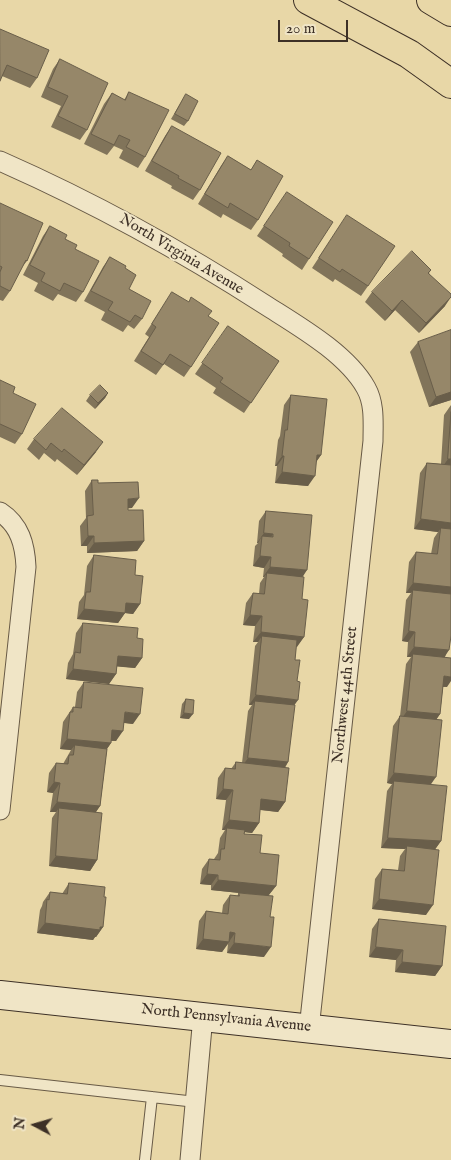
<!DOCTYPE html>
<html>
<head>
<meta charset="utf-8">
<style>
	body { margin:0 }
	#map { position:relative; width:451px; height:1160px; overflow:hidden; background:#e8d7a7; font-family:"IM FELL English",serif }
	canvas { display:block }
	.north { position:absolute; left:10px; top:1100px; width:50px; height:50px; -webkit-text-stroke:4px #f0e5c6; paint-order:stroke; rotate:276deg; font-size:14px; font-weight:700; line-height:20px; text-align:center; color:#3d3026 }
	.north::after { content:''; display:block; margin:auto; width:18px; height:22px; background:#3d3026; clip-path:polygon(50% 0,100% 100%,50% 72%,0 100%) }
	.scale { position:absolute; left:278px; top:20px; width:70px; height:22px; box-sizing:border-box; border:2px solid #3d3026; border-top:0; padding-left:6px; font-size:15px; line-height:18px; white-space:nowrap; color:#3d3026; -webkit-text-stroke:4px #f0e5c6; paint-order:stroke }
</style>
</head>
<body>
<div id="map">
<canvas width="451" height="1160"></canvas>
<div class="north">N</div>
<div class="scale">20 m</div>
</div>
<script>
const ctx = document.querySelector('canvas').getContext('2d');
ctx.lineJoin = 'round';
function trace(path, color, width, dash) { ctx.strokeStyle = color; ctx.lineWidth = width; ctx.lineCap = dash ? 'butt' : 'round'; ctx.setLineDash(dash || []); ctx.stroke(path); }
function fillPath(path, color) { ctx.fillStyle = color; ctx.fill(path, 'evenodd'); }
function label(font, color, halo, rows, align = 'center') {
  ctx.font = font + ' "IM FELL English",serif'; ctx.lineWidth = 4; ctx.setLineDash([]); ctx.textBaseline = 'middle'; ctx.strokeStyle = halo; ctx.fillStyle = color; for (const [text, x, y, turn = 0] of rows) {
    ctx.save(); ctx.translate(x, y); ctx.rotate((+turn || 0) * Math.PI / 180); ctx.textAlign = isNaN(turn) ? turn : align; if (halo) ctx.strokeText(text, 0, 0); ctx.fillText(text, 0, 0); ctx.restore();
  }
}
const lane = new Path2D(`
	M0,1080L196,1102
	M145,1160L152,1097`);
const street = new Path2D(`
	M0,161C93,202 182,251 267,306C300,327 347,354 366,388C375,404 373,423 373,441L309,1029
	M0,512C20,525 25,545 26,567L0,810
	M190,1160L203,1016`);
const secondary = new Path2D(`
	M0,995L451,1044`);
const highway = new Path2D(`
	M308,0L409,54L451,84
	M431,0L451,12`);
const wall = new Path2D(`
	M0,29L37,78L30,88L2,76Z
	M60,59L87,130L80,140L51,127L61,106L41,97L53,69Z
	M129,92L145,157L138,168L119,158L123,150L114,146L107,155L84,144L104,104L112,93L124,100Z
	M186,94L188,121L184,126L171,119Z
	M172,126L200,190L193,200L171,188L172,186L145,171L165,136Z
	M228,156L251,170L257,160L258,220L251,230L223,214L221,218L198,204L221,166Z
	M287,192L309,259L302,270L282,256L283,254L257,236Z
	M0,203L27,261L21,268L10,291L3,301L0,300Z
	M347,215L368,286L361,296L335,279L333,282L312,268Z
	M50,226L65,239L75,249L83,292L76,302L58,294L53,301L34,291L38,283L23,275L43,236Z
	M110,257L125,268L129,289L142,319L134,329L128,325L123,332L101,320L105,312L84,301L103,267Z
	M431,270L429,273L445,306L419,333L395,310L385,321L365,302L372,292Z
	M172,292L208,316L191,367L184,377L164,364L156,375L134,361L149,337L145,334Z
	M228,326L279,361L244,413L213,393L216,388L195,374Z
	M451,330V400L429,407L410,352L418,342Z
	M0,380L13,393L22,434L15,444L0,437Z
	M108,393L105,398L95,409L86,401L90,395Z
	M291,395L321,455L316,462L308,486L275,483L277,466H275L278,440L280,436L284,405Z
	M451,405V636L445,657L447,687H443L440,714L436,720L430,785L441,841L435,849L426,915L372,909L375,879L382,869L398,870L400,856L405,849L381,848L387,791L392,784L387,783L393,726L400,716L406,664L411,657H407L408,642L402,641L406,600L411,593H406L409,562L416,552L431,554L434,538L438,532L414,529L420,473L427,463L441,464L444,415Z
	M34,439L96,452L77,475L57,459L55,462L44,453L39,460L27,449Z
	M92,480L98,483L132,508H128V510L144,541L137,551L87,553V546H81L80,526L86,518L85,491Z
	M266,511L302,577V599L304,637L296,647L295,660L294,705L288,762L285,768V802L278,812L260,810L259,823L252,833L245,832L244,834L260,853L276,886L268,896L211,890V885L200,884L202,869L209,859H214L218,853L220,838L225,830H222L226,800L216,799L218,778L225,768L231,769L236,762L242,763L248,711L252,705H249L255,646L258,642H253L255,626L243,625L246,603L253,593L259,594L260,583L264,577H263L264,568L253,566L255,546L258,543H257L259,521Z
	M94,555L135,575L140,604L133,614L125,613L118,623L77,619L79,602L84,595L87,566Z
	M83,623L137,638L142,658L135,668L117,666L116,674L109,684L66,679L68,663L73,654L76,633Z
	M84,682L133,724L124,723L116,741H111V743L107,749L100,806L96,812L97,860L90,871L49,866L52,818L56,812H50L53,793L47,792L49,773L56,763L63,764L71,750L60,749L63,722L73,707H75L77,692Z
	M186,699L189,719L180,718L182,704Z
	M69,883L104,897L103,927L96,937H95L93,940L37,933L40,910L42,906L43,902L50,892L62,894Z
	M239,893L264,957L227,953L228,944L222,952L196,949L199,921L206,911L222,913L223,905L230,895L237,896Z
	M379,919L442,966L435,976L395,972L396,960L369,957L372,929Z`);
const shadedWall = new Path2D(`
	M451,297L445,306L419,333L426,323Z
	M402,300L395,310L385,321L392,311Z
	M451,392V400L429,407L436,397Z
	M108,393L105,398L95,409L98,403Z
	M103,442L96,452L77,475L84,465Z
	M317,455H321L314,465Z
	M282,456H284L277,466H275Z
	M448,459H451V469H441Z
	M282,472L315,476L308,486L275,483Z
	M139,498L132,508L121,509L128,499Z
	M421,519L451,523V533L441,528L438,532L414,529Z
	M264,533L273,534L266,544L262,536L258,543H257Z
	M88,536H94L87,546H81Z
	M144,541L137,551L87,553L94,543Z
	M260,556L271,557L264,568L253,566Z
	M270,567L307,570L300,581L267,573L264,577H263Z
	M413,583L451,587V597L413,590L411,593H406Z
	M126,603L140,604L133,614L125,613L118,623L77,619L84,609Z
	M250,615L262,616L255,626L243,625Z
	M409,631L415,632L408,642L402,641Z
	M261,632L304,637L297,647L261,643L262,636L258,642H253Z
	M414,647L449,650L442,661L413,654L411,657H407Z
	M118,656L142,658L135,668L111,666Z
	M73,669L116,674L109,684L66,679Z
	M444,676L451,677V681L447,687L437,686Z
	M256,695L298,700L291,710L255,701L252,705H249Z
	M407,711L440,714L433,724L400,721Z
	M125,712L140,714L133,724L118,722Z
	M184,713L193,714L189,719L180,718Z
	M112,730L123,731L116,741L105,740Z
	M67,739L111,743L104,753L75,745L71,750L60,749Z
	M248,758L288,762L281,773L241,768Z
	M394,773L436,777L429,787L394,781L392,784L387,783Z
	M54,782L60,783L53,793L47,792Z
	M223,789L233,790L226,800L216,799Z
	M261,799L285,802L278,812L254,809Z
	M57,802L100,806L93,816L59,808L56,812H50Z
	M229,820L259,823L252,833L226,830L227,828L225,830H222Z
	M388,838L441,841L434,851L407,846L405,849L381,848Z
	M56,856L97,860L90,871L49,866Z
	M207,874L218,875L211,885L200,884Z
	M218,880L276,886L268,896L211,890Z
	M379,899L433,905L426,915L372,909Z
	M45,923L100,927H103L96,937H95L93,940L37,933Z
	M230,932L235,933L222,952L196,949L203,939Z
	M234,943L271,947L264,957L227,953Z
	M376,947L403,950L396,960L369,957Z
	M402,962L442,966L435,976L395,972Z`);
const building = new Path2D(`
	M0,29L49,50L37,78L7,65L0,81Z
	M60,59L108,83L87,130L58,116L68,96L48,87Z
	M129,92L169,110L145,157L126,147L130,140L119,135L114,145L91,134L112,93L125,100Z
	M186,94L198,101L188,121L175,114Z
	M172,126L221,153L200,190L178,178L179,176L152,161Z
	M228,156L251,170L257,160L283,176L258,220L230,203L228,208L205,194Z
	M287,192L333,222L309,259L289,246L290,243L264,226Z
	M0,203L43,223L27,261L26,260L10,291L0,286V272L2,267L0,266Z
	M347,215L395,246L368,286L342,269L340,272L319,258Z
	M50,226L67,235L65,239L77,245L75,249L99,261L83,292L64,283L60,291L41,281L45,273L30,265Z
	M412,251L431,270L428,273L451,294V297L426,323L402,300L392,311L372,292Z
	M110,257L126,266L125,268L136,275L129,289L151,301L142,319L135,315L130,322L108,310L113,302L91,291Z
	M172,292L189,302L191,297L212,311L208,316L219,323L191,367L170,354L163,365L141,351L156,327L152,324Z
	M228,326L279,361L251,403L220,382L223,378L202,363Z
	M451,330V392L436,397L418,342Z
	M0,380L15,387L13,393L36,404L22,434L0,424Z
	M100,385L108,393L98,403L90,395Z
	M291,395L327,399L321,455H317L315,476L282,472L284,456H282L285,430H287Z
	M62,408L103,442L84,465L64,449L62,452L51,443L46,450L34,439Z
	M451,412V459H448Z
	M427,463L451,465V523L421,519Z
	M92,480H98V483L138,482L139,498L128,499V510H143L144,541L94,543V536H88L87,516L93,515Z
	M266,511L312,515L307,570L270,567L271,557L260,556L262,536L273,537V534L264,533Z
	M441,528L451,529V587L413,583L416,552L437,554Z
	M94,555L136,560L135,575L143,576L140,604L126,603L125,613L84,609L86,592H90Z
	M267,573L304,577L302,599L308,600L304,637L261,632L262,616L250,615L253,593L264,594Z
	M413,590L451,594V636L449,650L414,647L415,632L409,631Z
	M83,623L138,628L137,638L143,639L142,658L118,656L116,674L73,669L75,652L80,653Z
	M262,636L297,640L295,660H300L297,681L300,682L298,700L256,695Z
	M413,654L451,658V677L444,676L440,714L407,711Z
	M84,682L143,688L140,714L125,712L123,731L112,730L111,743L67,739L70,712H73V707L81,708Z
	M186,699L194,700L193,714L184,713Z
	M255,701L295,705L288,762L248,758Z
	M400,716L442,720L436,777L394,773Z
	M75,745L107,749L100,806L57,802L60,783L54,782L56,763L68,764L69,755H73Z
	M236,762L289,768L285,802L261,799L259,823L229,820L233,790L223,789L225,768L235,769Z
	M394,781L447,786L441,841L388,838Z
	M59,808L102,813L97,860L56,856Z
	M227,828L245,830L244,834L262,835L260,853L279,855L276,886L218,880V875L207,874L209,859L220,860L221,849H224Z
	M407,846L439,850L433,905L379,899L382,869L404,871Z
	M69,883L105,887L104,897H106L103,927H100V930L45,923L47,899L49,900L50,892L67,894Z
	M239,893L273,896L270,917H274L271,947L234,943L235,933L230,932L229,942L203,939L206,911L228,914L230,895L239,896Z
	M379,919L446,926L442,966L402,962L403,950L376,947Z`);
const streetNames = [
	["North Virginia Avenue",181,255,31],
	["Northwest 44th Street",346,695,-84],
	["North Pennsylvania Avenue",226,1019,6]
];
trace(lane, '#685a46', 12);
trace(street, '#685a46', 21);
trace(secondary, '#3d3026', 30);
trace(highway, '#3d3026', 30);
trace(lane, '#f0e5c6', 10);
trace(street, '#f0e5c6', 19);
trace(secondary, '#f0e5c6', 28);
trace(highway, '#e8d7a7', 28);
fillPath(wall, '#81745a');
fillPath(shadedWall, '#695e4a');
fillPath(building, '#968769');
trace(building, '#695e4a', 1);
label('15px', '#3d3026', '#f0e5c6', streetNames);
</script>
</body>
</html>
